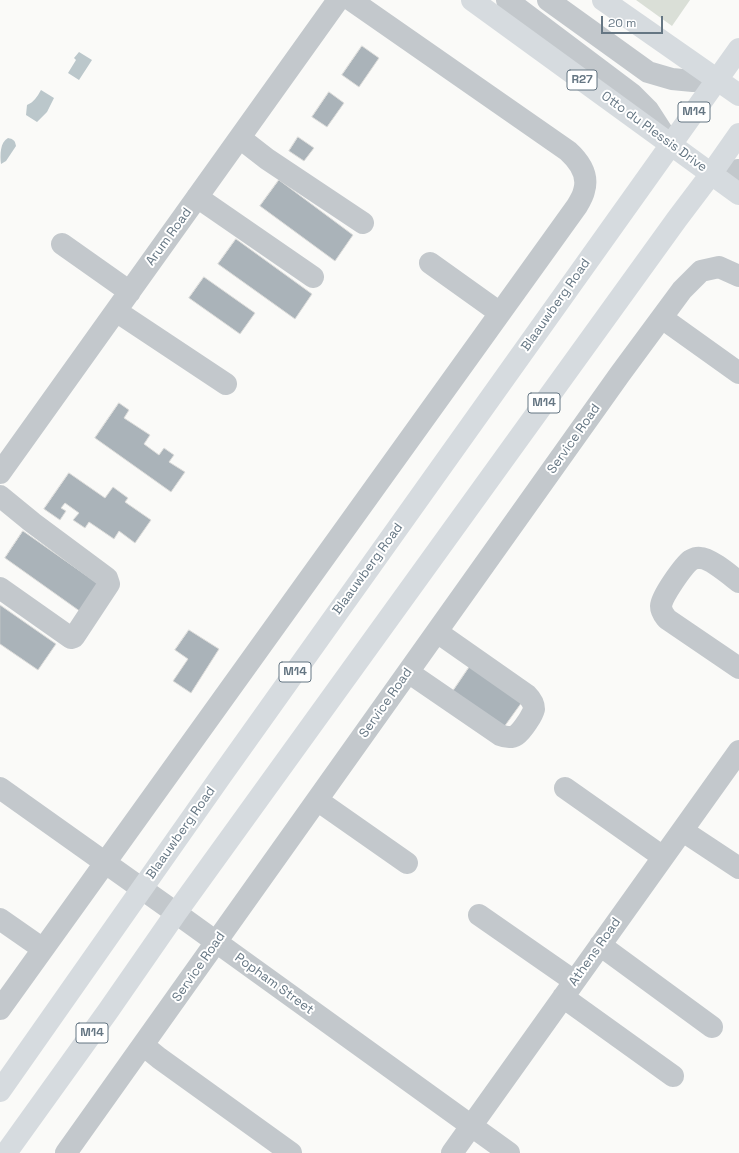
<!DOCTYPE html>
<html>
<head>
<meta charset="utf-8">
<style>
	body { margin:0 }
	#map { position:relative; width:739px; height:1153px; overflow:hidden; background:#fafaf8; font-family:"Space Grotesk",sans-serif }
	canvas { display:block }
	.scale { position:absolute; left:601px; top:16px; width:62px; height:18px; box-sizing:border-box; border:2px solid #657683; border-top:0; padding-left:5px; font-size:12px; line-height:14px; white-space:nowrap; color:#657683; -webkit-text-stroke:3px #fff; paint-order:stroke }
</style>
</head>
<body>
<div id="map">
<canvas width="739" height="1153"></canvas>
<div class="scale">20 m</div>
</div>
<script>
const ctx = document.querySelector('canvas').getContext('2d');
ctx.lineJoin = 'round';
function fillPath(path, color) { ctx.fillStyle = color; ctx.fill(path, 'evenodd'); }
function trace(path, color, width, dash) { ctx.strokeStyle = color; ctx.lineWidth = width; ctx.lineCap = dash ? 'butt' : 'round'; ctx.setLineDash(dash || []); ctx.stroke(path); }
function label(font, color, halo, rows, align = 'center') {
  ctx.font = font + ' "Space Grotesk",sans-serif'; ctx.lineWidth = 4; ctx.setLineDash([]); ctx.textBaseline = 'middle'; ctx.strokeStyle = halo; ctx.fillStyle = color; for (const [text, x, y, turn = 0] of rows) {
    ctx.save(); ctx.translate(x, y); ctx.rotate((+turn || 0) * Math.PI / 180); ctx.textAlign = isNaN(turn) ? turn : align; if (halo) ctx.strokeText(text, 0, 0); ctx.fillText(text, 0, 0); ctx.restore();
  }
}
const green = new Path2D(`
	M636,0H690L672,26Z`);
const water = new Path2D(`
	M79,52L92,60L79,80L68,73L76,60L74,58Z
	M41,90L54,98L47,112L37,122L26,115L27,105C34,102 37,97 41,90Z
	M8,138C13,139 15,140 16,146L6,161L1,164C0,155 0,142 8,138Z`);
const building = new Path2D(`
	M362,46L379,58L359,87L342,75Z
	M329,92L344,103L327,127L312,117Z
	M298,137L314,148L304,161L289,151Z
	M279,180L353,235L335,261L260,206Z
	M236,239L312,294L295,319L218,264Z
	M204,277L255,313L240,334L189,298Z
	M119,403L129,410L124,418L150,435L144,444L159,455L164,448L174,455L169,462L185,472L171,492L95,438Z
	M69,473L105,498L113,487L128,498L125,502L151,520L135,543L119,531L114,539L89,522L85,528L73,520L79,513L65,503L61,508L66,511L60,520L44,509Z
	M23,531L100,585L81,612L5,558Z
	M0,605L56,644L38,670L0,644Z
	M189,630L219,649L191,693L173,681L188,659L175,650Z
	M470,666L522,702L504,727L453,691Z`);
const minor = new Path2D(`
	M507,0L632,94L648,110L670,144
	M548,0L648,72L672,79L693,81L717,80
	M240,138L267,159L363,223
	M711,174L739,170
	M197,197L313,277
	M62,244L130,292
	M430,263L500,313
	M116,311L226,384
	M662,318L739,373
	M0,473L338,0
	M0,496L33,523L107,578L109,584L74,637L71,638L0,588
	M739,582C730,575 710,558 700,558C697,557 693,559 691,560C684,565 661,597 661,606C661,612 664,615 667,619L739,668
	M408,672L500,735C515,741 520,733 528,721C530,718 533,713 534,709C534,703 531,699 527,695L437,632
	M0,788L176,913L509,1153
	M565,788L663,857
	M317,800L407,863
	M683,831L739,868
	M479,915L574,981
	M0,919L43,949
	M600,945L712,1027
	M563,997L673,1076
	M0,1009L577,206C580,201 583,196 584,191C589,175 579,161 568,151L351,0
	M143,1045L159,1058L291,1153
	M66,1153L620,374L682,290L701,271L719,267L739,276
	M452,1153L739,751`);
const major = new Path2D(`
	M472,0L739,194
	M603,0L739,95
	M0,1091L221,776L739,49
	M6,1153L108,1011L176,913L677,219L711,174L739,134`);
const shields = [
	[582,80,30],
	[694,112,32],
	[544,403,32],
	[295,672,32],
	[92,1033,32]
];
const shieldNames = [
	["R27",582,80],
	["M14",694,112],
	["M14",544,403],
	["M14",295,672],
	["M14",92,1033]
];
const streetNames = [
	["Otto du Plessis Drive",654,132,36],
	["Arum Road",169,237,-54],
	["Blaauwberg Road",556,305,-55],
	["Service Road",574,439,-55],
	["Blaauwberg Road",368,569,-54],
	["Service Road",386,703,-55],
	["Blaauwberg Road",181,833,-55],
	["Athens Road",595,952,-55],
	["Service Road",199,967,-55],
	["Popham Street",274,984,36]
];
fillPath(green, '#dadfd7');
fillPath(water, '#bbc7cb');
fillPath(building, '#aab3b9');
trace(building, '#dcdcda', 1);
trace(minor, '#c3c8cc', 22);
trace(major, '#d6dbdf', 22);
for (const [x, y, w] of shields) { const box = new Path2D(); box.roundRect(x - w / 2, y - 10, w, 20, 3); ctx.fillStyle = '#fff'; ctx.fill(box); trace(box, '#657683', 1); }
label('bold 12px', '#657683', null, shieldNames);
label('13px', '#657683', '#fff', streetNames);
</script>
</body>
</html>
